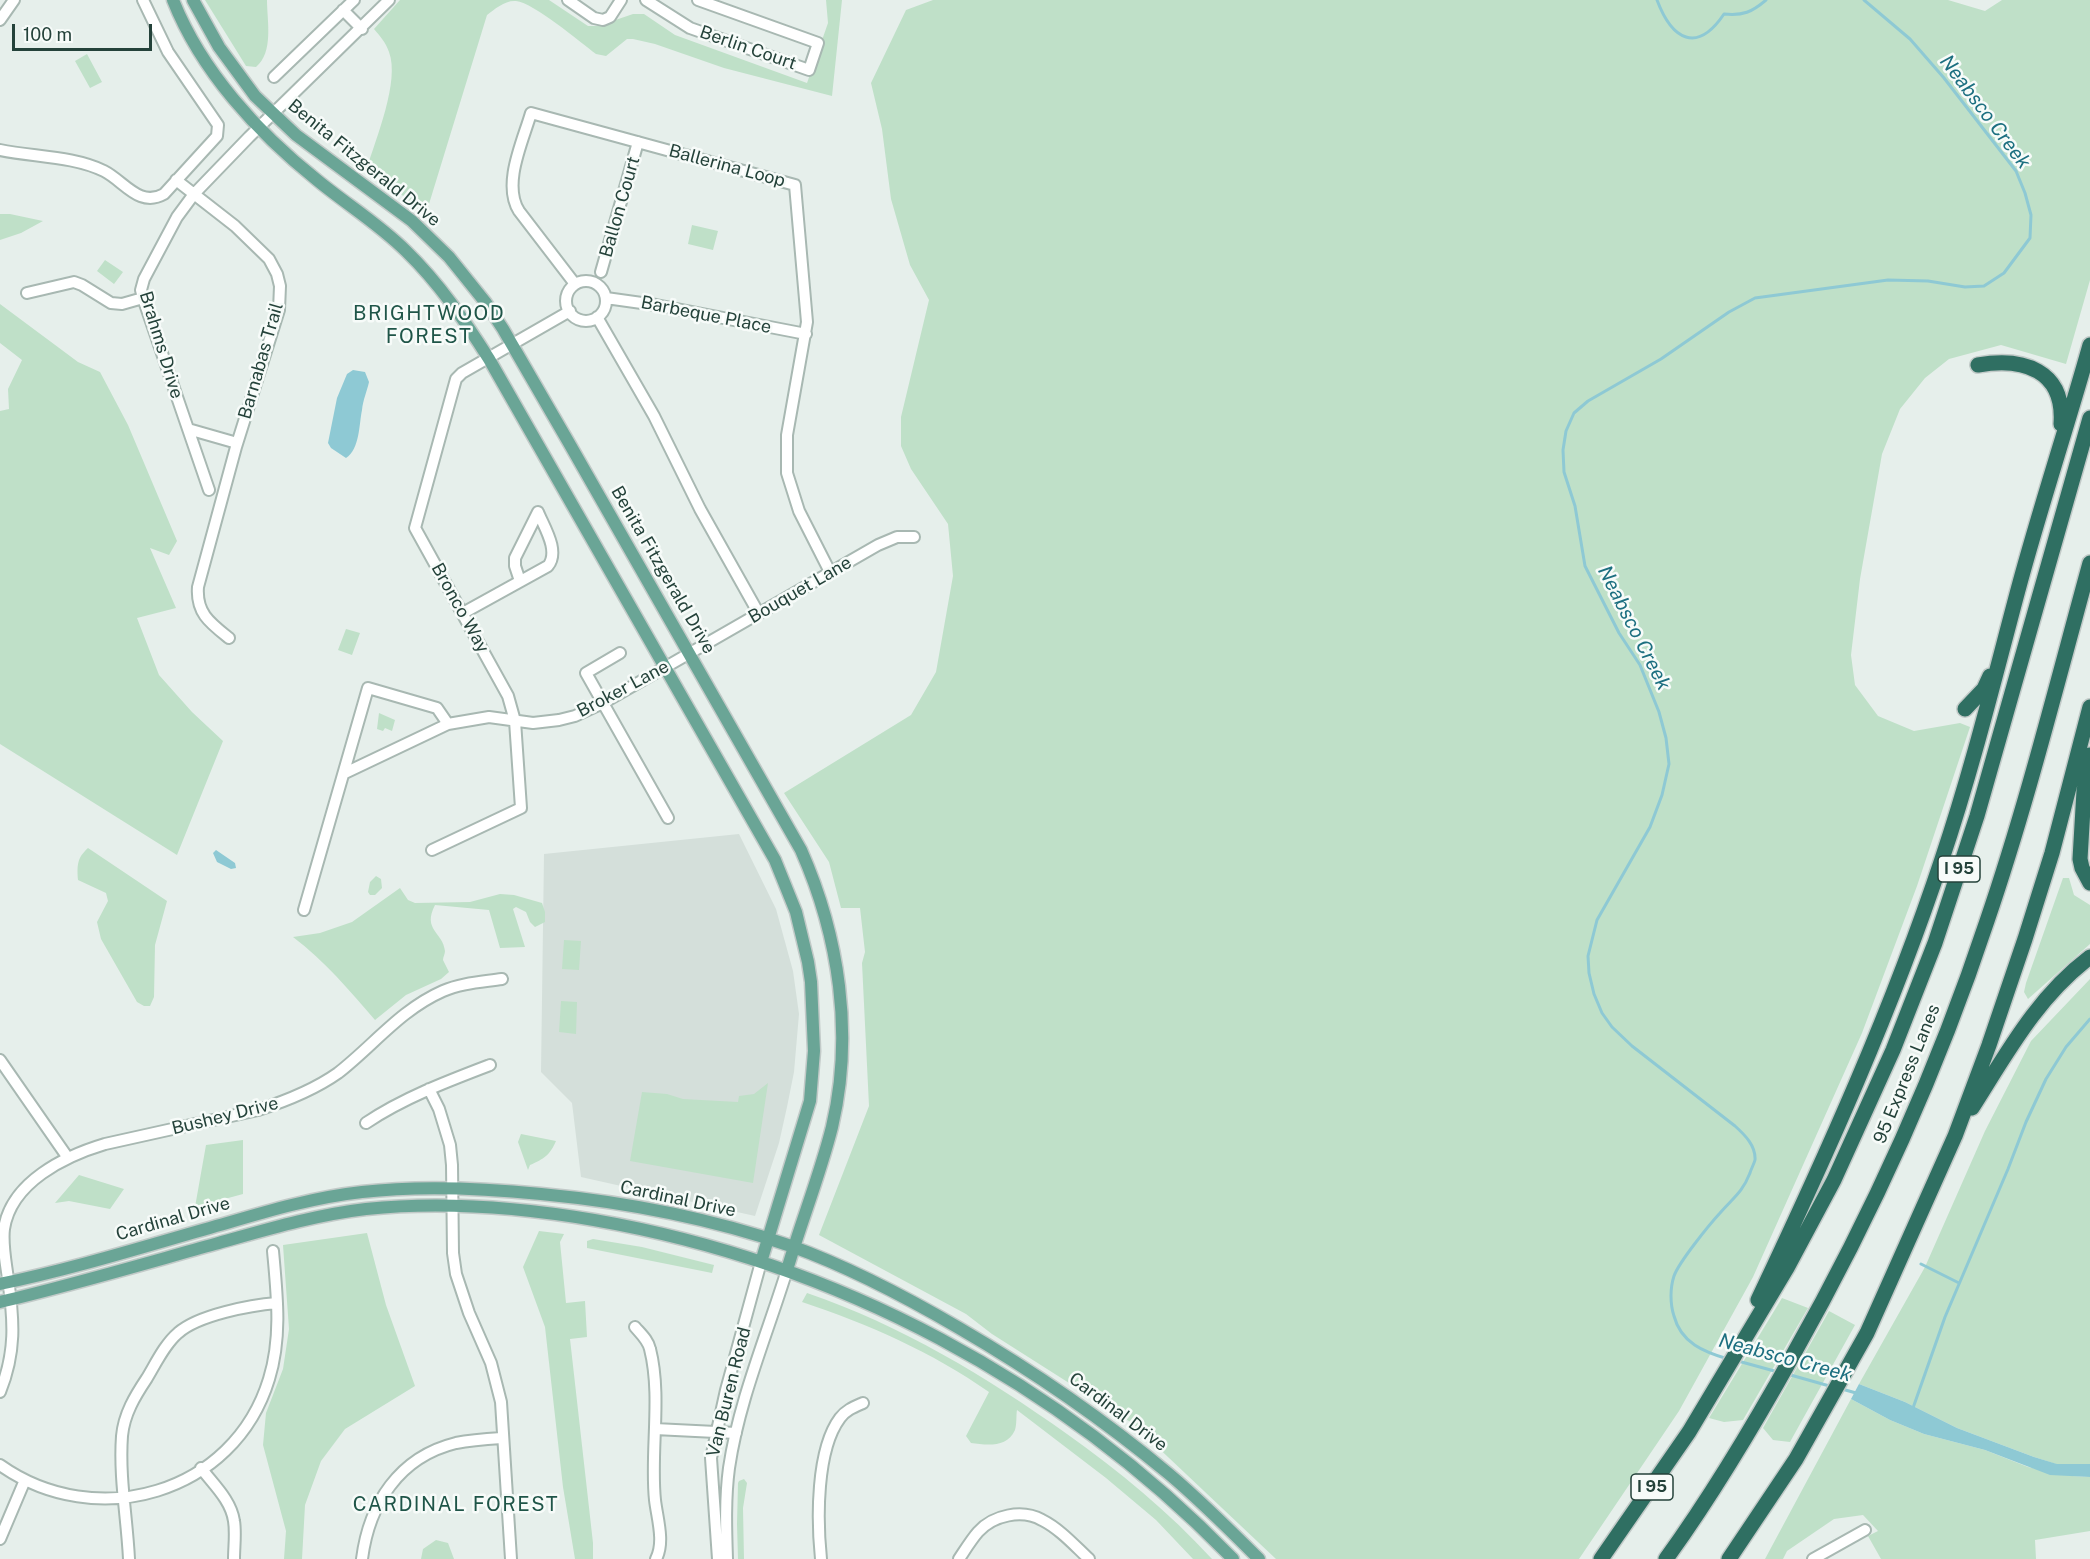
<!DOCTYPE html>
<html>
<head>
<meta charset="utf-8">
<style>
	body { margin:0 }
	#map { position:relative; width:2090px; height:1559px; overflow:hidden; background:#e6efeb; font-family:"Public Sans",sans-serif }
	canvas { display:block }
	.scale { position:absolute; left:12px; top:24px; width:140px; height:27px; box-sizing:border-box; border:3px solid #24423a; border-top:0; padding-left:8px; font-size:18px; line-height:21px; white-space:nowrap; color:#24423a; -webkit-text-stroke:4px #f7fbf9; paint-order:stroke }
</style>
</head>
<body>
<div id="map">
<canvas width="2090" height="1559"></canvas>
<div class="scale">100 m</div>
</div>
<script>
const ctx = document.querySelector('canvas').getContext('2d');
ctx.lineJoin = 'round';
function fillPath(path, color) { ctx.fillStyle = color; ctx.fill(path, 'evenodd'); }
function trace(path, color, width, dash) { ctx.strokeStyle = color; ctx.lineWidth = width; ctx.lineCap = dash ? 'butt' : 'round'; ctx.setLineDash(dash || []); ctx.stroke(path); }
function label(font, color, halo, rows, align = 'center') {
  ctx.font = font + ' "Public Sans",sans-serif'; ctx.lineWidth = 5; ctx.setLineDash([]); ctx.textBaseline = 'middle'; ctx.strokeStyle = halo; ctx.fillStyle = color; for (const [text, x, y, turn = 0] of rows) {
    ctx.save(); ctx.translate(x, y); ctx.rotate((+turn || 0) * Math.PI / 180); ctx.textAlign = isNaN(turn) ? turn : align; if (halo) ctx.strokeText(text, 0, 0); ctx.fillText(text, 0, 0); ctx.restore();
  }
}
const built = new Path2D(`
	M739,834L776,909L793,971L799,1014L794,1072L787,1107L779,1143L755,1216L581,1177L572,1103L541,1072L544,854Z`);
const green = new Path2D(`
	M205,0H267C267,21 274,52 256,67L246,66Z
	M400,0H549L588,26H598L633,14H644L675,35L807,83L828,23L826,0H842L832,96L724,68L655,44L633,39H627L606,56L596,54C580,42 534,3 516,1C505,0 495,9 487,15L425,217L402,195L367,168C376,138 400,81 389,52C386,43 380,36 374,29Z
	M933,0H1948L1985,11L2002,0H2090V280L2066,364L2001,345L1949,359L1925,378L1900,409L1882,454L1860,579L1851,655L1855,685L1878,716L1914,731L1960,723L1970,727L1917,886L1862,1033L1753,1277L1679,1411L1579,1559H1276L1132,1423L992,1334L966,1314L819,1235L869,1106L862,963L865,952L860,908H841L829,862L784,793L911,715L936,672L953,576L948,524L911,469L901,446V417L929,300L910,265L891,199L882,129L871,83L906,10Z
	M87,54L102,82L90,88L75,61Z
	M0,214H10L43,221L21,233L0,240Z
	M692,225L718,231L713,250L688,244Z
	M105,260L123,272L114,284L97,271Z
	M0,304L78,362L100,372L128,425L177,541L169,555L150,548L176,608L137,618L159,675L192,712L223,741L177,855L0,744V411L9,409L8,389L22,360L0,343Z
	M346,629L360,633L352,655L338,650Z
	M379,713L395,720L392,731L385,728L383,731L377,729Z
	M88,848L167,901L155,945L154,997L150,1006H144L137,1002L101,939L97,922L108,901L106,893L78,880C77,865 77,858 88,848Z
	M376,876L381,879L382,888L375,895H370L368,892L370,882Z
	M2063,878H2069L2074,895L2090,905V944L2028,999L2024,992L2026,983Z
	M400,888L408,900L415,903L470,902L500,894L514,895L542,903L545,912V922L535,927L530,922L526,912L516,907L513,909L525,947L500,948L489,910L435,905C422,930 443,932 445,951C445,954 443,957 443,960L449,972L441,979L406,995L375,1020C349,990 325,961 293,937L320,933L352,922Z
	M564,940L581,941L579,970L562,969Z
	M2090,979V1464H2056L2034,1457L1957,1428L1905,1402L1859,1384L1925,1267L1985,1131L2031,1041Z
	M561,1001L577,1002L576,1034L559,1032Z
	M768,1083L753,1183L630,1161L642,1092L667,1094L683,1099L738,1102L739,1096L754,1094Z
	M521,1134L556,1141C550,1155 544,1159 530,1165L528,1170L518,1142Z
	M243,1140V1194L195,1207L206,1145Z
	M79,1175L124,1189L110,1209L69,1201L55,1203Z
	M539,1231L564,1234L560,1242L566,1303L585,1301L587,1337L570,1339L593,1543V1559H575L563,1487L545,1327L523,1267Z
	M367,1233L386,1305L415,1386L345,1429L321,1461L305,1505L302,1559H284L286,1531L263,1445L266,1413L283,1369L289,1329L283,1245Z
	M593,1239L642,1247L714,1265L712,1273L587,1248V1241Z
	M807,1293C901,1325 987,1377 1067,1434C1120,1472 1168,1511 1212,1559H1193L1156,1520L1106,1478L1017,1410C1016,1415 1017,1424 1015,1430C1007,1448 987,1445 971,1443L966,1436L989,1392C932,1352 868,1324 802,1302Z
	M1782,1298L1808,1308L1743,1420L1724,1422L1709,1418Z
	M1829,1311L1855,1325L1790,1442L1773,1440L1763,1428Z
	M1851,1399L1890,1420L1924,1434L1985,1450L2028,1467L2072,1476L2090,1477V1531L2035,1540L2036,1559H1881L1868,1536L1878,1531L1863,1515L1834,1519L1787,1551L1783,1559H1765Z
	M744,1479L747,1483L743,1508L744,1559H738L737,1524L738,1483L739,1481Z
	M436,1540L448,1543L454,1559H421L423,1549Z`);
const water = new Path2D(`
	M353,370L365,372L369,382C367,391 363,400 362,410C359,424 360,449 346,458L331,448L328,443L337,398L347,374Z
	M216,850L235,863L236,868L231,869L217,862L213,853Z
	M1859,1384L1905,1402L1957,1428L2034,1457L2057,1464H2090V1477L2050,1475L1985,1450L1924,1434L1890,1420L1851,1399Z`);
const stream = new Path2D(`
	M1657,0C1672,40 1697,54 1724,14C1743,16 1752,12 1766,0
	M1921,1264L1959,1283
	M1728,1359C1704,1352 1681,1343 1674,1316C1670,1304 1670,1288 1674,1276C1679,1262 1709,1225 1720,1213C1734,1197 1742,1193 1750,1173C1751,1169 1754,1164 1755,1160C1756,1146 1745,1135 1735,1126L1632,1046L1612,1027L1602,1013L1594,994L1589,973L1588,956L1597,920L1650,827L1662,795L1669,764L1666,738L1659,712L1640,665L1619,633L1585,566L1575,506L1564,472L1563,450L1566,431L1574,413L1588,401L1661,359L1729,312L1755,298L1888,280L1928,281L1965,287L1984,286L2004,273L2030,238L2031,215L2025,193L2016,171L1944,78L1910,39L1864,0
	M1738,1361L1778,1372
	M1787,1374L1833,1387
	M1842,1389L1856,1393
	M1913,1408L1945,1317L2008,1169L2026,1122L2046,1079L2066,1047L2090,1019`);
const minor = new Path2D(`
	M568,0L594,18L603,20L610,17L621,0
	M646,0L690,28L809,70L818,43L698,0
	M343,10L362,29
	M0,20L14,0
	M274,77L354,0
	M0,150C34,157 73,156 104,171C124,181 139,208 164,194L217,136L218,125L168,52L143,0
	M176,180L235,226L269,259L277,274L280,286L279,310L236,447L198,587C196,613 210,623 229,638
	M601,272L638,142
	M566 301a20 20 0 1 1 40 0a20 20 0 1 1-40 0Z
	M575,284L519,211C502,184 523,141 531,113L795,185L807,322L787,435V473L799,511L830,572
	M27,293L74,282L82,285L111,303L122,304L143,298
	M606,298L656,305L806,334
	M597,317L654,416L700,509L759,614
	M188,429L237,443
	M209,490L143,298L141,290L144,279L177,217L194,194L249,137L389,0
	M463,613L548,566C560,551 544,527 538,512L515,558V566L520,581
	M620,653L586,673L668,818
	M345,773L448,724L489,717L533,723L559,720L575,716L603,703L878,545L897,537H914
	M432,850L521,808L515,721L508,696L415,528L456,379L462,373L570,311
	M304,910L368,688L437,708L448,724
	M0,1060L68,1158
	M429,1089L439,1109L450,1145L452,1165L453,1253L456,1274L469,1313L491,1363L501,1402L511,1559
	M366,1123C403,1098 448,1081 490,1065
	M635,1327C641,1334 648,1340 650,1349C662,1396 650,1453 655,1500C657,1518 665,1542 656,1559
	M0,1392C16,1352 14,1321 8,1279C6,1263 2,1245 4,1229C11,1182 65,1156 105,1144L258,1110C286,1101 314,1090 338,1073C374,1045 400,1010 443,991C461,983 482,982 502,979
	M655,1429L736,1433
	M0,1465C96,1533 234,1494 269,1379C282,1337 277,1295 273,1251
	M201,1468C213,1484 231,1500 234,1521C236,1533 234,1547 234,1559
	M0,1539L25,1480
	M129,1559C127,1518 119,1477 122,1436C124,1414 135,1396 147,1378C156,1363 165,1344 178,1333C198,1315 251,1305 277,1303
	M362,1559C369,1504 399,1457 456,1443C472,1440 488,1439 503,1438
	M718,1559L711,1458L726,1390L761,1262
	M727,1559C726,1529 725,1498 729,1468C739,1400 767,1335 787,1270
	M821,1559C817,1520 816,1450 840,1418C846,1410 854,1407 863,1403
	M959,1559C965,1550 971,1540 978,1532C993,1515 1022,1509 1042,1520C1060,1529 1075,1546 1089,1559
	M1813,1559L1865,1530`);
const major = new Path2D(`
	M173,0C201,71 258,133 317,180C346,204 379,224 406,251C439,283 465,321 489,359L775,860L796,912L808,962L811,982L814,1051L810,1101L761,1262
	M193,0L219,47L255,96L296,135L412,221L449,257L486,303L503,329L569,443L801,850C839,936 854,1034 832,1127C820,1175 801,1222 787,1270
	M0,1284C77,1268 152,1244 227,1223C271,1210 316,1197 362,1192C422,1185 481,1188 541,1194C626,1202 710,1218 791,1246C849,1267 906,1297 959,1328C1033,1371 1103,1419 1169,1474C1200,1500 1230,1530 1259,1559
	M0,1302C72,1285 143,1264 215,1244C265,1230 314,1215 366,1209C443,1201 518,1207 594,1220C837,1262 1061,1382 1233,1559`);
const highway = new Path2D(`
	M1978,365C2023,357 2065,370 2061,424
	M1965,709L1984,689L1990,676
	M2090,755L2084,791L2080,859L2082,868L2090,883
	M1972,1108C2007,1053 2037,997 2090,957
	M1758,1300C1826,1156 1892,1010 1942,859C1972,770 1994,680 2018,590C2040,508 2067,427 2090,345
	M1601,1559L1689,1432L1787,1268L1834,1180L1893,1050L1935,943L1977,816L2090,418
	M1666,1559C1713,1494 1754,1425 1793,1355C1871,1217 1937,1072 1987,921C2027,804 2057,683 2090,563
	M1729,1559L1796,1459L1867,1333L1955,1136L1989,1045L2025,939L2052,853L2090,707`);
const shields = [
	[1959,869,42],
	[1652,1487,42]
];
const shieldNames = [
	["I 95",1959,869],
	["I 95",1652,1487]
];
const streetNames = [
	["Berlin Court",748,48,19],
	["Benita Fitzgerald Drive",364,163,39],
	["Ballerina Loop",727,166,15],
	["Ballon Court",620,207,-74],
	["Barbeque Place",706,315,11],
	["Brahms Drive",161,345,73],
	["Barnabas Trail",261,361,-74],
	["Benita Fitzgerald Drive",663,570,60],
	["Bouquet Lane",800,590,-30],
	["Bronco Way",460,608,61],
	["Broker Lane",623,689,-28],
	["95 Express Lanes",1907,1074,-68],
	["Bushey Drive",225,1116,-14],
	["Cardinal Drive",678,1199,12],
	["Cardinal Drive",173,1219,-16],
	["Van Buren Road",729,1392,-76],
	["Cardinal Drive",1118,1412,37]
];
const waterNames = [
	["Neabsco Creek",1985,112,53],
	["Neabsco Creek",1634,628,63],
	["Neabsco Creek",1785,1358,15]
];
const neighbourhoodNames = [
	["BRIGHTWOOD",429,314],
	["FOREST",429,337],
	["CARDINAL FOREST",456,1505]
];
fillPath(built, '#d4dfda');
fillPath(green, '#bfe0c8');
fillPath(water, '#8ec9d4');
trace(stream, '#8ec9d4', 3);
trace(minor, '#a8b8b2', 14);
trace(major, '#c2cac8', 15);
trace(highway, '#c2cac8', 18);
trace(minor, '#fff', 10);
trace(major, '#6aa596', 12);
trace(highway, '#2f6f62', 15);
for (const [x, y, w] of shields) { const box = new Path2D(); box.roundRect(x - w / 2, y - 13, w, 26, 4.5); ctx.fillStyle = '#f7fbf9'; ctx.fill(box); trace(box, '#24423a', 1.5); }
label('bold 16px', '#24423a', null, shieldNames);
label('18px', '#24423a', '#f7fbf9', streetNames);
label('italic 20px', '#1c6f80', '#f7fbf9', waterNames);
ctx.letterSpacing = '1.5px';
label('20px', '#1f5548', '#f7fbf9', neighbourhoodNames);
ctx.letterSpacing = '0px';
</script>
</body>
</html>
